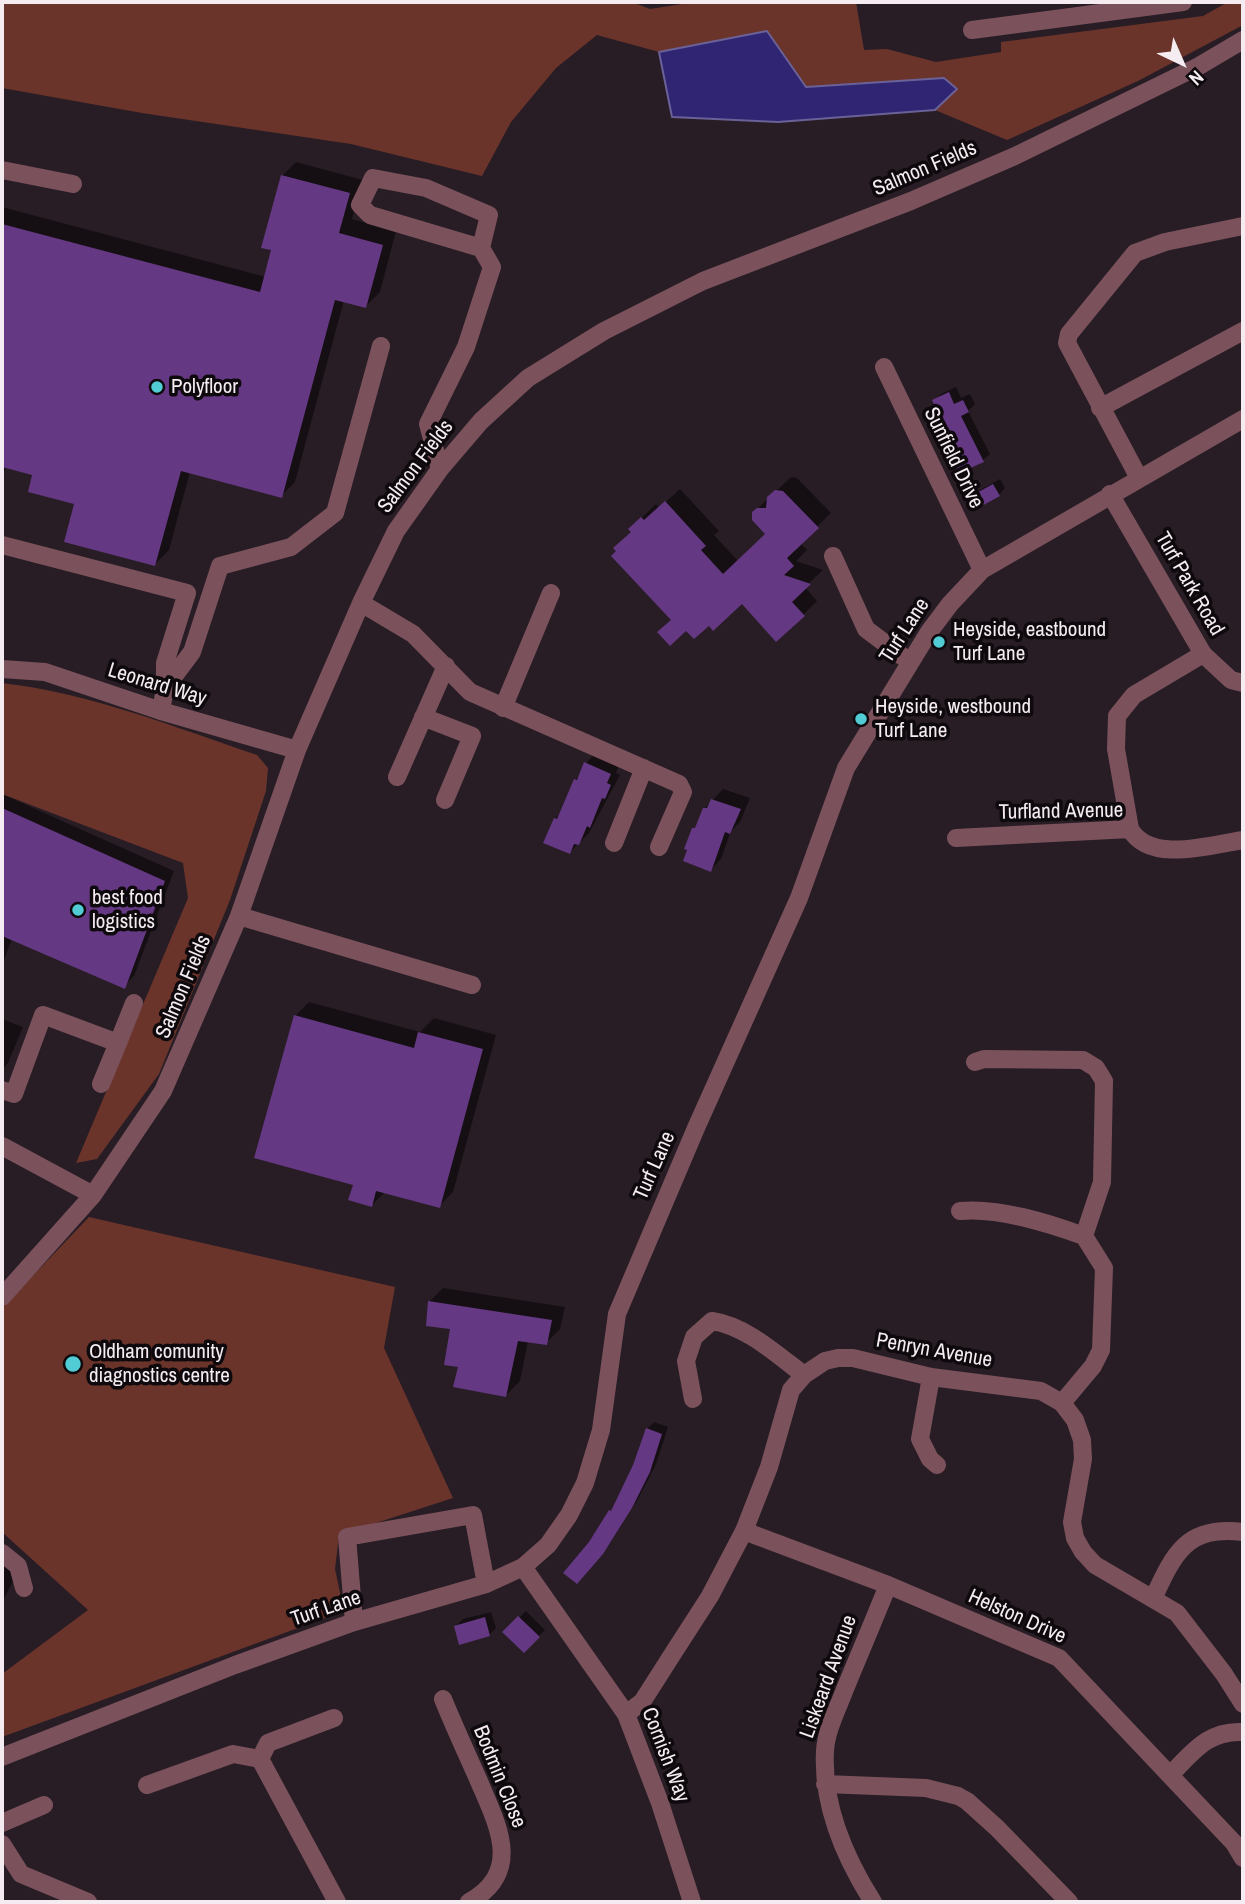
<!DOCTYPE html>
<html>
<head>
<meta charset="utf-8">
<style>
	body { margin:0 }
	#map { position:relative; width:1245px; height:1904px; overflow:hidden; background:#281d25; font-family:"Archivo Narrow",sans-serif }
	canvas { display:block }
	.frame { position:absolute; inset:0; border:4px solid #f5ecf2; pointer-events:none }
	.north { position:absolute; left:1147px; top:28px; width:70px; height:70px; -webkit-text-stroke:5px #0e090c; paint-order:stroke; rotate:136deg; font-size:19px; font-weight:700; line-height:28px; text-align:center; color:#f5ecf2 }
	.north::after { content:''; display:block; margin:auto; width:24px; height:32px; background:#f5ecf2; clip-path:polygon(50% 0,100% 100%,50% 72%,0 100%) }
</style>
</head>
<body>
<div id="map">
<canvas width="1245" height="1904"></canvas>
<div class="frame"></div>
<div class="north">N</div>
</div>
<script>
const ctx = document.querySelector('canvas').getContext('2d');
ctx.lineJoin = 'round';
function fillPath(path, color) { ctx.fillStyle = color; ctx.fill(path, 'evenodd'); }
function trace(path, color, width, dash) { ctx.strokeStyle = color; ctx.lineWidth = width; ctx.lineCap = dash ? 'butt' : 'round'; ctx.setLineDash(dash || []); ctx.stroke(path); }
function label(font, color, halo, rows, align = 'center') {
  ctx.font = font + ' "Archivo Narrow",sans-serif'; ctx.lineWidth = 7; ctx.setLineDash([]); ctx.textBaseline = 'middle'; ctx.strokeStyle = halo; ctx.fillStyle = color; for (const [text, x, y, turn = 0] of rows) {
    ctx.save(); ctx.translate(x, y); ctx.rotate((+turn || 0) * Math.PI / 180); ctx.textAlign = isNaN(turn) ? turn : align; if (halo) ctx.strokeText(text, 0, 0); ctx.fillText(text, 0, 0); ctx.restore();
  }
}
const green = new Path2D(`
	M2,2H632L650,9L695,2H856L864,50L887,49L936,62L1001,52V42L1203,16L1228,2H1243V25L1138,81L1007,140L935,110L778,122L672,117L659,52L597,35L556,68L511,122L482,176L351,144L142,113L2,88Z
	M2,683C90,693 174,727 257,755L268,768L266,791L230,900L159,1074L97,1159L76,1163L188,898L183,863L2,794Z
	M89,1217L395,1287L384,1348L453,1498L339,1535L335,1569L344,1611L2,1737V1674L88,1610L2,1532V1308Z`);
const water = new Path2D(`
	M767,31L806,87L944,78L957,89L935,110L778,122L672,117L659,52Z`);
const shadow = new Path2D(`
	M296,162L363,180L352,219L396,231L380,292L366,306L344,300L295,482L281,496L190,472L169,550L155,564L76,503L34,474L6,466L2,482V207L266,277L273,249L282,176Z
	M956,387L961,398L970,394L975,404L968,411L990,454L983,460L960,471L947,439L950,435L934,401L941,394Z
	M791,477L797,478L831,513L800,543L807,550L796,561L823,570L805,587L817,601L803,615L742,602L709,623L672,620L630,529L656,504L659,508L680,489L719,531L714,535L738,561L767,534L754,512Z
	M1000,479L1005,488L999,495L973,496L980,490Z
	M596,753L620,763L616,773L620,775L589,833L570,852L555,819L561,812L575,780L581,774L586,763Z
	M723,789L750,798L740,822L731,831L721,859L711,870L694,829L699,824L705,808Z
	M2,794L174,871L134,976L124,986L12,939L2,965Z
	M309,1002L420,1032L434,1018L496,1035L453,1192L439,1206L385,1192L372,1205L295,1016Z
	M2,1019L23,1027L8,1063L2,1070Z
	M443,1288L565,1307L560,1329L546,1343L528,1341L520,1381L506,1395L460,1365L452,1327L429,1302Z
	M654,1422L668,1427L656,1464L638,1499L609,1545L583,1576L591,1543L615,1507L635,1466L647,1429Z
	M2,1547L23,1563L2,1602Z
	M526,1611L545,1630L524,1651L505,1632Z
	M491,1612L496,1628L489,1635L456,1626L463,1619Z`);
const building = new Path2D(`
	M281,175L350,193L339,233L383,245L366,308L335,300L282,498L181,471L155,566L64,542L74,504L28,492L32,475L2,467V224L260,292L271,250L261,248Z
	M949,392L954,404L963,400L969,412L961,416L984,462L959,473L945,438L949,437L932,400Z
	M993,484L1000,496L978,508L971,496Z
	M775,490L783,491L819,528L787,558L794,566L784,575L811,584L792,602L805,616L776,642L742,604L713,631L709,626L694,639L686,631L670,646L657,632L671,620L611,556L616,551L613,548L631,532L628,529L641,517L644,520L665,501L706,546L701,550L723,574L765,534L752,520V512L757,508H766L767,497Z
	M584,762L611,774L607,783L611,785L605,799L602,798L590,828L587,826L579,845L574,844L570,854L543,843L554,818L557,819L574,779L577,780Z
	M711,799L741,809L730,834L725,832L711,872L683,861L687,850L684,849L692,828H695L703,808H707Z
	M2,808L165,881L125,989L2,936Z
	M294,1015L414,1048L418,1032L483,1049L440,1208L376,1191L372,1207L348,1200L353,1185L254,1158Z
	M428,1301L552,1320L547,1345L518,1341L506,1397L453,1387L458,1367L444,1365L450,1329L426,1326Z
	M646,1428L662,1434L650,1472L632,1508L603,1554L577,1584L563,1573L589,1542L609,1510L611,1511L633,1465Z
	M518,1616L540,1637L524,1653L502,1632Z
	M485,1617L490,1636L459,1645L454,1626Z`);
const minor = new Path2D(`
	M972,30L1183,2
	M2,170L73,184
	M884,367L982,570
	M1100,408L1243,331
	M440,469L428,424L466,347L492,267L481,248L370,215L360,205L373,178L426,188L489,215L481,248
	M1139,478L1067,343L1069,334L1135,253L1165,242L1243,226
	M1110,494L1203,654L1231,680L1243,683
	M2,545L187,593L165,663V688L161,711
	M833,556L866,629L910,662
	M361,603L413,634L470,692L679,784L683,792L659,847
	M1203,654L1134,695L1117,716L1116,749L1130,829C1150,864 1210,845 1243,840
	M2,669L45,672L161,711L297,750
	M165,688L192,652L220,566L291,547L335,513L381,346
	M503,708L551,593
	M423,717L472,736L445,800
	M397,777L446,666
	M956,838L1130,829
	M614,843L644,768
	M239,916L472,985
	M975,1062L984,1059L1083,1060L1096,1068L1104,1081L1102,1182L1084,1236L1104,1268L1101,1350L1093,1366L1062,1403
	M101,1084L118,1043
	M2,1090L14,1094L43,1015L118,1043L134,1003
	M2,1146L93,1195
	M960,1211C998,1207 1048,1223 1084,1236
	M2,1297L93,1195L163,1091L239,916L297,750L361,603L396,531L440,469L481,421L528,378L604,331L703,281L911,201L1015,156L1199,66L1243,40
	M931,1377L920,1439L930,1459L937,1465
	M693,1399L686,1361L694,1337L712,1321C746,1326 776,1354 804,1375
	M744,1531L888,1585L1059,1658L1234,1843L1243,1858
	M2,1553L18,1566L24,1588
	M523,1567L626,1714L660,1803L692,1902
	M1153,1599C1174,1553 1187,1525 1243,1532
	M354,1622L347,1537L473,1515L486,1584
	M443,1699C454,1726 466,1752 478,1779C497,1824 524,1871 469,1902
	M626,1714L642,1702L672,1655L710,1596L744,1531L769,1467L791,1390L804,1375L825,1361L838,1358H853L931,1377L1041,1391L1062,1403L1075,1420L1082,1440L1083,1459L1072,1522L1075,1538L1083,1552L1095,1565L1177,1613L1224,1674L1243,1704
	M2,1757L235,1665L354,1622L486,1584L523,1567L548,1545L569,1515L585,1483L601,1430L617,1314L696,1128L799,898L846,768L929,632L950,604L982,570L1243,419
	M260,1759L337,1902
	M260,1759L268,1743L334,1718
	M1170,1775C1193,1752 1208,1730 1243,1732
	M825,1784L926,1788L958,1796L967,1801L997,1828L1069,1902
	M147,1785L233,1754L260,1759
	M2,1823L44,1805
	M2,1844L21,1874L88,1902
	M873,1902C845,1858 822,1804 825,1751C826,1730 838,1708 845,1689C859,1655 874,1620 888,1585`);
const markers = [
	[157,387,7,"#51ccd4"],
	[939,642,7,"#51ccd4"],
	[861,719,7,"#51ccd4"],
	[78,910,7,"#51ccd4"],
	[73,1364,9,"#51ccd4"]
];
const streetNames = [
	["Salmon Fields",925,169,-23],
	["Sunfield Drive",953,458,64],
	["Salmon Fields",416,467,-53],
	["Turf Park Road",1189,584,60],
	["Turf Lane",905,631,-57],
	["Leonard Way",157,685,17],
	["Turfland Avenue",1061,812,-1],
	["Salmon Fields",184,987,-67],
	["Turf Lane",655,1166,-66],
	["Penryn Avenue",934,1351,10],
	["Turf Lane",326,1609,-19],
	["Helston Drive",1017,1617,24],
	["Liskeard Avenue",829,1677,-70],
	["Cornish Way",665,1755,69],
	["Bodmin Close",499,1777,68]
];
const poiNames = [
	["Polyfloor",171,387],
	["Heyside, eastbound",953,630],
	["Turf Lane",953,654],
	["Heyside, westbound",875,707],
	["Turf Lane",875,731],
	["best food",92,898],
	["logistics",92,922],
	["Oldham comunity",89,1352],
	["diagnostics centre",89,1376]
];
fillPath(green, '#6b342b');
fillPath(water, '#2f2572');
trace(water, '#6a6198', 2);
fillPath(shadow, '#0007');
fillPath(building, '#653884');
trace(minor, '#7b525c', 18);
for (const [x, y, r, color] of markers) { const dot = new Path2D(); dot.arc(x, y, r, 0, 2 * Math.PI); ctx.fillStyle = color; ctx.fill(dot); trace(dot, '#0e090c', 2.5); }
label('21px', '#f5ecf2', '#0e090c', streetNames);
label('21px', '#f5ecf2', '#0e090c', poiNames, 'left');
</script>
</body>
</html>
